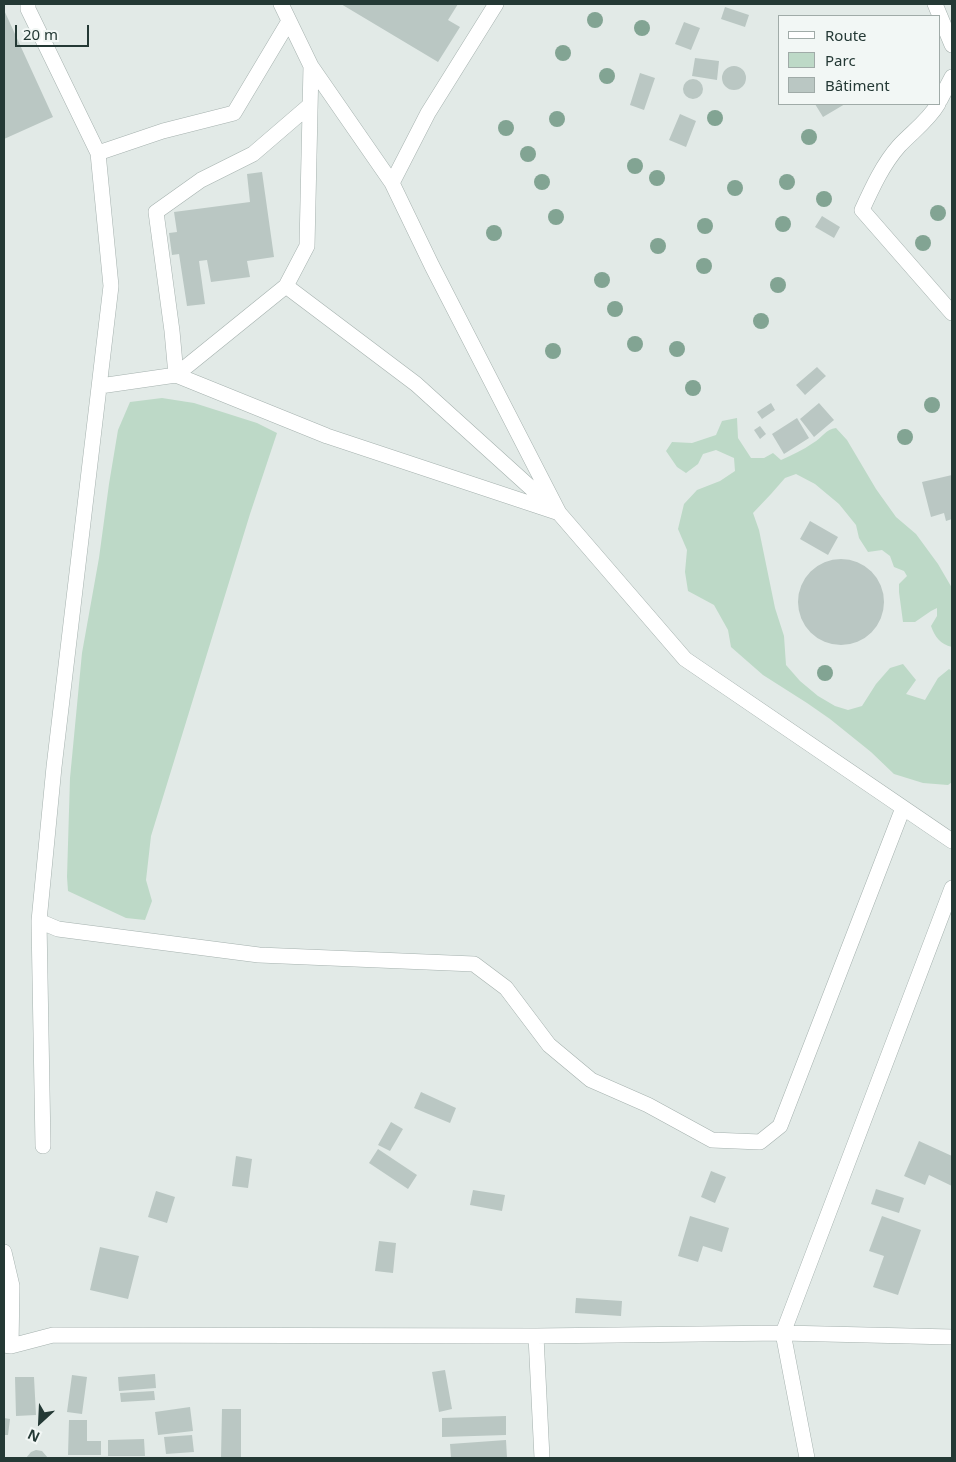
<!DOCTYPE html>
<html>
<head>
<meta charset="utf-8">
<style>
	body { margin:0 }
	#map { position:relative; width:956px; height:1462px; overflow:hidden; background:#e2eae7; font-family:"Noto Sans",sans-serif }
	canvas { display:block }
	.frame { position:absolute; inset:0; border:5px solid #243935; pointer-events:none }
	.legend { position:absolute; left:778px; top:15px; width:162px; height:90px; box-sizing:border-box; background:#f2f7f5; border:1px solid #a0aba8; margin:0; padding:6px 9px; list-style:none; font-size:15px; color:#243935 }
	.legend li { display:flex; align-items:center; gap:10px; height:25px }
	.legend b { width:25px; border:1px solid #a0aba8 }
	.north { position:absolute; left:15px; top:1397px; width:50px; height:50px; -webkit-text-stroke:4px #f2f7f5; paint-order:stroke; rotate:205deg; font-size:14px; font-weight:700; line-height:20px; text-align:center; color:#243935 }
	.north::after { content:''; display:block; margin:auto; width:18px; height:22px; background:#243935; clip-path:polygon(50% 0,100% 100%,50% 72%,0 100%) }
	.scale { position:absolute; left:15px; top:25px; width:74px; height:22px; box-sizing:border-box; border:2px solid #243935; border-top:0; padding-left:6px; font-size:15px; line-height:18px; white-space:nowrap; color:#243935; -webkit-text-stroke:4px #f2f7f5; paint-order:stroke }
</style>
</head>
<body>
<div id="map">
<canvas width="956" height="1462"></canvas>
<div class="frame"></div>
<ul class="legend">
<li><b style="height:6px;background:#fff"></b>Route</li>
<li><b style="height:14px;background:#bdd9c7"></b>Parc</li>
<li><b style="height:14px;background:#bac7c3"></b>Bâtiment</li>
</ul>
<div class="north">N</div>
<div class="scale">20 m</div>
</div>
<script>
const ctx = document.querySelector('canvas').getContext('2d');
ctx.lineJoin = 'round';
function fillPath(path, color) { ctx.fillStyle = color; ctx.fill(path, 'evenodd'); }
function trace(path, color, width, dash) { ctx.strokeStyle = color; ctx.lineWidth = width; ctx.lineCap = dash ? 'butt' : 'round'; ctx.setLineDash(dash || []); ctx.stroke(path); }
const green = new Path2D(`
	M162,398L194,403L257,423L277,433L250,514L151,836L146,880L152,901L145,920L126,918L68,891L67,877L70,778L82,653L99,558L109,484L118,430L130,402Z
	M737,418L738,438L751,458H764L773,453L781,460C792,455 803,450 813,443C822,438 826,429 836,428L847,440L876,489L896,517L916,534L938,564L952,588V647C940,644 935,637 931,626L937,616V608L931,611L915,622H903L899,592V584L907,576L904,571L894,567L890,556L882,550L868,552L859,538L856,525L839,504L815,484L796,474L785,478L771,494L753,513L759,530L775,608L784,636L786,665L800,681L818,696L835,706L848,710L862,706L876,684L890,668L903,664L916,680L906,694L925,700L938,678L949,669L952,671V782L948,785L923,783L894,774L871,752L830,719L807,703L763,675L731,647L728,630L714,605L688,591L685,572L687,550L678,529L684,504L697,490L720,481L735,471L734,458L716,450L703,454L698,464L686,473L677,467L666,451L672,442L692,443L716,435L722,421Z`);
const building = new Path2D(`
	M341,4H458L448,20L460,27L438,62Z
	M725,7L749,15L745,27L721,19Z
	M4,10L53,117L4,139Z
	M684,22L700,28L691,50L675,44Z
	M695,58L719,61L717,80L692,76Z
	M722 78a12 12 0 1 1 24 0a12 12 0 1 1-24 0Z
	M640,73L655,78L644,110L630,105Z
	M683 89a10 10 0 1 1 20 0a10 10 0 1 1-20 0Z
	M815,104H845L823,117Z
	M680,114L696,121L686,147L669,140Z
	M262,172L274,257L247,261L250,277L211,282L207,260L199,261L205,304L187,306L179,254L172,255L169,233L177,232L174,212L250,202L247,174Z
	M822,216L840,227L834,238L815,227Z
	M817,367L826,376L805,395L796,385Z
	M771,403L775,410L762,419L757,412Z
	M819,403L834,420L814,437L800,419Z
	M797,418L809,438L784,454L772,434Z
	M760,426L766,434L760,439L754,430Z
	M952,475V519L946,521L944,513L931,517L922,482Z
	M810,521L838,537L828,555L800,539Z
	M798 602a43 43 0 1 1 86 0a43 43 0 1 1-86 0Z
	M421,1092L456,1108L450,1123L414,1108Z
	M391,1122L403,1129L390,1151L378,1145Z
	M919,1141L952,1156V1186L929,1175L925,1185L904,1176Z
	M378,1149L417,1175L408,1189L369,1163Z
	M236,1156L252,1159L248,1188L232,1186Z
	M711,1171L726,1177L715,1203L701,1197Z
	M876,1189L904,1198L899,1213L871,1204Z
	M473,1190L505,1195L502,1211L470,1205Z
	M156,1191L175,1197L167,1223L148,1217Z
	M690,1216L729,1228L722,1252L703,1246L698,1262L678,1256Z
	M882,1216L921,1230L898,1295L873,1287L884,1256L869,1251Z
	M379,1241L396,1243L393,1273L375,1271Z
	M100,1247L139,1256L128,1299L90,1290Z
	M576,1298L622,1301L621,1316L575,1313Z
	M445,1370L452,1409L439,1412L432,1372Z
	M155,1374L156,1388L119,1391L118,1377Z
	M72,1375L87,1377L82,1414L67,1412Z
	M15,1377H34L36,1415L16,1416Z
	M154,1391L155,1400L121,1402L120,1393Z
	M190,1407L193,1431L158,1435L155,1412Z
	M222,1409H241V1458H221Z
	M506,1416V1435L442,1437V1418Z
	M4,1418L10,1419L8,1435H4Z
	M69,1420H87V1441H101V1455H68Z
	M192,1435L194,1452L166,1454L164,1437Z
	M144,1439L145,1456H108V1440Z
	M506,1440L507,1458H451L450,1444Z
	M36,1450L42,1451L48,1458H26L31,1452Z`);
const minor = new Path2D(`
	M28,4V9L98,153L111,286L54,767L39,921L43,1146
	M281,4L311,66L392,183L432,266L559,513
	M935,4L952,45
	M940,100L952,77
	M938,104C928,121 912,132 899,146C883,164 872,188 862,210L952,313
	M310,105L253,154L201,180L156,212L172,331L176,375L286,286L307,246L311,66
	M98,153L163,131L234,113L289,21
	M392,183L428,113L496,4
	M286,286L416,384L552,507
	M100,386L176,375L327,436L559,513L685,659L952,841
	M39,921L58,929L259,955L474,964L506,988L549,1045L591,1080L648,1105L712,1140L760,1142L780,1126L903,808
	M4,1252L12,1286L11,1346
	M536,1336L542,1458
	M4,1345L11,1346L53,1335L536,1336L783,1333L952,1337
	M807,1458L783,1333L952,888`);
const trees = [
	[595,20],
	[642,28],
	[563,53],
	[607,76],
	[715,118],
	[557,119],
	[506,128],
	[809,137],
	[528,154],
	[635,166],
	[657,178],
	[542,182],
	[787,182],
	[735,188],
	[824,199],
	[938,213],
	[556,217],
	[783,224],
	[705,226],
	[494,233],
	[923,243],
	[658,246],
	[704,266],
	[602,280],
	[778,285],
	[615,309],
	[761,321],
	[635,344],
	[677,349],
	[553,351],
	[693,388],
	[932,405],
	[905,437],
	[825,673]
];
fillPath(green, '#bdd9c7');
fillPath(building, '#bac7c3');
trace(minor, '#a5b1ae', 16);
trace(minor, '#fff', 15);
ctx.fillStyle = '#82a493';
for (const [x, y] of trees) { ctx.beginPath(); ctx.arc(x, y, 8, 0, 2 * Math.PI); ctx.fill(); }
</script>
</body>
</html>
